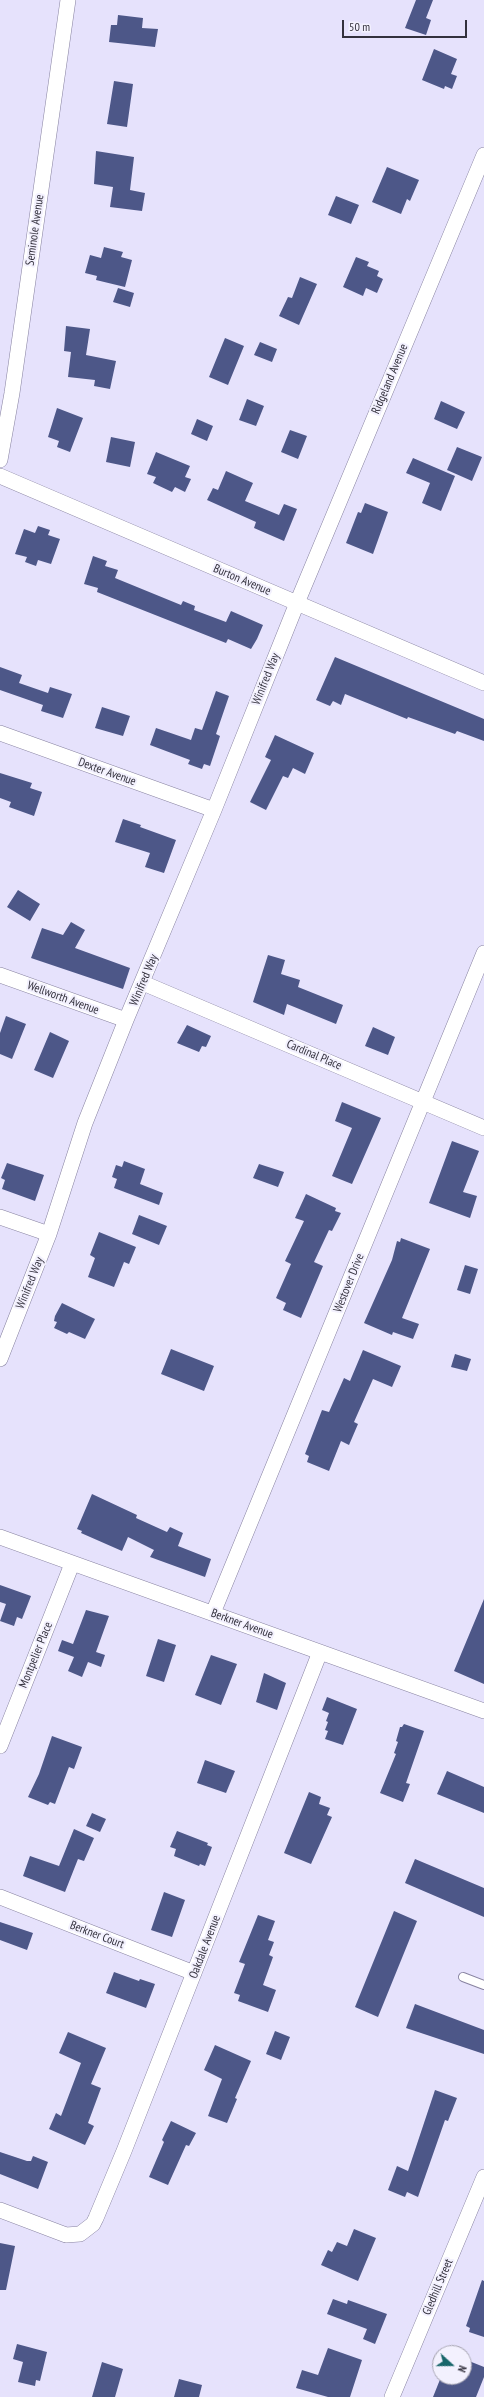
<!DOCTYPE html>
<html>
<head>
<meta charset="utf-8">
<style>
	body { margin:0 }
	#map { position:relative; width:484px; height:2397px; overflow:hidden; background:#e6e2fc; font-family:"PT Sans Narrow",sans-serif }
	canvas { display:block }
	.north { position:absolute; left:432px; top:2345px; width:40px; height:40px; box-sizing:border-box; background:#f3f1fe; border:1px solid #a6a4b1; border-radius:50%; rotate:111deg; font-size:11px; font-weight:700; line-height:16px; text-align:center; color:#33313d }
	.north::after { content:''; display:block; margin:auto; width:14px; height:18px; background:#18666a; clip-path:polygon(50% 0,100% 100%,50% 72%,0 100%) }
	.scale { position:absolute; left:342px; top:20px; width:125px; height:18px; box-sizing:border-box; border:2px solid #33313d; border-top:0; padding-left:5px; font-size:12px; line-height:14px; white-space:nowrap; color:#33313d; -webkit-text-stroke:3px #f3f1fe; paint-order:stroke }
</style>
</head>
<body>
<div id="map">
<canvas width="484" height="2397"></canvas>
<div class="north">N</div>
<div class="scale">50 m</div>
</div>
<script>
const ctx = document.querySelector('canvas').getContext('2d');
ctx.lineJoin = 'round';
function fillPath(path, color) { ctx.fillStyle = color; ctx.fill(path, 'evenodd'); }
function trace(path, color, width, dash) { ctx.strokeStyle = color; ctx.lineWidth = width; ctx.lineCap = dash ? 'butt' : 'round'; ctx.setLineDash(dash || []); ctx.stroke(path); }
function label(font, color, halo, rows, align = 'center') {
  ctx.font = font + ' "PT Sans Narrow",sans-serif'; ctx.lineWidth = 4; ctx.setLineDash([]); ctx.textBaseline = 'middle'; ctx.strokeStyle = halo; ctx.fillStyle = color; for (const [text, x, y, turn = 0] of rows) {
    ctx.save(); ctx.translate(x, y); ctx.rotate((+turn || 0) * Math.PI / 180); ctx.textAlign = isNaN(turn) ? turn : align; if (halo) ctx.strokeText(text, 0, 0); ctx.fillText(text, 0, 0); ctx.restore();
  }
}
const building = new Path2D(`
	M416,0H433L426,18L431,20L426,35L405,28Z
	M118,15L143,18L142,28L158,29L155,47L109,42L111,25H117Z
	M434,49L457,59L451,74L457,76L452,89L445,86L444,89L422,80Z
	M114,81L133,84L127,127L107,124Z
	M96,151L134,157L130,190L145,193L142,211L110,207L113,187L94,184Z
	M387,167L419,180L410,201L407,199L401,214L372,202Z
	M336,196L359,205L351,224L328,215Z
	M104,247L123,252L121,257L132,260L125,287L96,280L97,276L85,273L90,255L101,258Z
	M356,257L369,262L367,266L379,271L377,276L383,279L377,293L366,288L363,296L343,287Z
	M300,277L317,284L299,325L279,316L288,297L292,298Z
	M118,288L134,293L130,307L113,302Z
	M66,326L90,329L86,355L116,361L110,389L94,386L95,380L68,377L71,352L64,351Z
	M225,338L244,346L228,385L209,377Z
	M260,342L277,349L272,362L254,355Z
	M247,399L264,406L256,426L239,420Z
	M441,401L465,412L457,429L434,419Z
	M57,408L83,418L70,452L57,447L59,441L48,437Z
	M197,419L213,426L207,441L191,434Z
	M290,430L307,436L298,459L281,452Z
	M111,437L135,442L130,467L106,462Z
	M457,447L482,457L472,481L447,470Z
	M156,452L190,466L185,477L191,479L185,492L175,487L172,492L153,483L156,477L147,474Z
	M413,458L455,476L441,511L422,503L430,483L406,473Z
	M226,471L253,483L245,501L279,515L284,504L297,509L284,541L254,528L256,522L207,500L213,488L218,490Z
	M365,503L388,512L373,554L346,543L358,512L361,513Z
	M38,526L50,530L48,535L60,539L51,564L38,560L36,566L25,562L27,557L15,554L24,529L35,533Z
	M93,556L107,561L105,566L118,570L115,578L181,605L183,601L195,606L194,610L226,622L231,611L263,625L257,639L251,649L228,639L226,643L97,592L98,588L84,584Z
	M335,657L484,719V741L457,731L455,734L408,717L407,719L345,694L341,705L333,701L330,706L316,700Z
	M0,667L22,675L19,683L48,693L50,687L72,694L63,718L41,711L43,705L0,690Z
	M216,691L229,696L216,734L220,736L210,766L204,764L202,769L188,764L190,760L150,745L156,728L191,740L195,728L202,730Z
	M102,707L130,716L123,736L95,728Z
	M275,735L314,753L305,774L293,768L288,778L283,776L266,810L250,802L271,760L265,757Z
	M0,773L32,783L30,788L42,792L34,816L9,807L11,802L0,798Z
	M123,819L141,825L140,827L176,840L164,873L145,867L150,853L115,842Z
	M18,890L40,904L30,921L7,907Z
	M71,922L85,930L75,948L130,968L123,989L31,958L42,928L63,935Z
	M268,955L285,960L281,974L300,980L298,987L343,1005L336,1024L287,1004L284,1015L253,1002Z
	M6,1016L26,1024L12,1059L0,1054V1033Z
	M187,1025L211,1036L206,1047L202,1046L199,1052L177,1043Z
	M373,1027L395,1037L388,1055L365,1046Z
	M50,1032L69,1041L53,1078L34,1070Z
	M342,1102L381,1118L352,1184L332,1176L352,1128L335,1121Z
	M452,1141L479,1151L463,1192L477,1196L470,1218L429,1203Z
	M124,1161L145,1169L140,1184L163,1193L159,1205L114,1188L117,1179L112,1177L116,1165L122,1167Z
	M7,1163L44,1175L35,1201L2,1189L5,1180L1,1178Z
	M259,1164L284,1172L278,1187L253,1178Z
	M306,1194L336,1208L335,1211L341,1213L332,1231L329,1230L314,1262L323,1266L301,1318L283,1310L286,1303L276,1298L291,1264L285,1261L304,1221L295,1218Z
	M139,1215L167,1226L159,1245L132,1234Z
	M99,1232L136,1247L129,1264L124,1262L114,1287L88,1277L95,1258L90,1255Z
	M401,1238L430,1249L402,1318L419,1324L413,1339L393,1332L392,1335L364,1323L392,1260L397,1241L400,1242Z
	M465,1265L478,1269L470,1294L457,1290Z
	M62,1303L95,1319L85,1339L69,1332L67,1334L54,1328L57,1322L54,1321L55,1316Z
	M171,1349L214,1366L204,1391L161,1374Z
	M363,1350L401,1366L392,1387L373,1379L354,1422L358,1424L349,1445L341,1441L329,1471L307,1462L309,1456L305,1454L322,1410L329,1412L344,1378L350,1381Z
	M455,1354L471,1359L467,1371L451,1367Z
	M92,1494L137,1515L136,1518L167,1532L170,1527L183,1533L178,1546L211,1559L205,1577L150,1557L154,1550L128,1537L122,1551L81,1533L82,1531L77,1529Z
	M0,1585L31,1596L22,1619L17,1617L14,1626L0,1621L6,1604L0,1602Z
	M484,1599V1684L454,1671Z
	M86,1610L109,1616L96,1652L105,1655L101,1667L88,1662L82,1677L68,1671L74,1657L58,1651L62,1640L73,1644Z
	M158,1639L176,1645L164,1682L146,1676Z
	M211,1655L237,1664L221,1705L195,1695Z
	M264,1673L286,1683L277,1710L256,1702Z
	M327,1697L357,1709L343,1745L325,1739L328,1731L325,1730L328,1722L326,1721L329,1713L322,1710Z
	M404,1724L424,1731L406,1783L410,1784L403,1802L380,1793L396,1754L394,1753L398,1742L396,1741L400,1727H402Z
	M52,1736L82,1747L74,1769L69,1767L55,1804L50,1802L48,1805L28,1797L39,1774Z
	M205,1760L235,1771L226,1793L197,1783Z
	M447,1771L484,1787V1813L437,1794Z
	M309,1792L321,1797L319,1804L330,1808L327,1815L332,1817L311,1864L284,1853Z
	M92,1813L106,1819L100,1832L86,1826Z
	M74,1829L94,1838L84,1861L78,1859L65,1892L23,1876L30,1856L59,1866Z
	M177,1831L208,1843L207,1845L212,1847L205,1866L200,1864L199,1866L174,1856L176,1849L170,1847Z
	M415,1859L484,1888V1917L405,1883Z
	M164,1892L185,1900L172,1937L151,1930Z
	M394,1911L417,1921L378,2017L355,2007Z
	M258,1915L275,1921L268,1940L274,1942L269,1955L273,1957L263,1985L276,1990L268,2012L238,2001L240,1995L234,1993L245,1964L239,1962Z
	M0,1922L33,1933L27,1950L0,1940Z
	M114,1972L139,1981L140,1979L155,1984L146,2008L106,1993Z
	M415,2004L484,2030V2054L406,2028Z
	M275,2031L290,2037L281,2060L266,2054Z
	M68,2032L106,2048L91,2084L101,2088L88,2123L94,2126L85,2145L49,2129L56,2113L61,2116L81,2063L59,2053Z
	M215,2045L251,2061L235,2098L237,2099L227,2123L208,2116L222,2079L204,2070Z
	M435,2090L457,2098L448,2121L445,2120L418,2197L407,2192L405,2197L388,2190L397,2166L408,2171Z
	M171,2121L196,2133L189,2146L186,2145L168,2185L149,2177L164,2142L162,2140Z
	M0,2152L27,2161H31L33,2156L48,2162L38,2189L0,2174Z
	M354,2229L376,2238L358,2281L321,2265L328,2250L332,2252L337,2242L347,2246Z
	M0,2243L15,2246L6,2290H0Z
	M482,2280L484,2281V2337L469,2332L470,2328L466,2326Z
	M333,2299L347,2304L348,2300L387,2314L375,2344L363,2339L367,2329L327,2314Z
	M17,2344L47,2352L40,2381L36,2380L35,2386L18,2382L23,2362L13,2359Z
	M328,2348L362,2360L350,2397H328L296,2388L302,2370L318,2375Z
	M464,2359L484,2367V2377L476,2397H433L441,2377H464Z
	M102,2362L123,2369L115,2397H92Z
	M179,2379L202,2385L199,2397H174Z`);
const service = new Path2D(`
	M463,1977L484,1985`);
const minor = new Path2D(`
	M0,460L12,393L68,0
	M0,476L484,683
	M0,733L214,810
	M0,975L126,1020
	M143,983L484,1128
	M0,1217L49,1234
	M0,1359L49,1234L85,1123L126,1020L214,810L297,603L484,155
	M0,1537L484,1711
	M213,1613L484,953
	M0,1746L72,1564
	M0,1897L194,1973
	M0,2210L66,2235L80,2234L93,2224L96,2218L124,2151L320,1652
	M392,2397L484,2177`);
const streetNames = [
	["Seminole Avenue",35,230,-82],
	["Ridgeland Avenue",390,379,-67],
	["Burton Avenue",242,580,23],
	["Winifred Way",266,679,-68],
	["Dexter Avenue",107,772,20],
	["Winifred Way",144,980,-67],
	["Wellworth Avenue",63,998,20],
	["Cardinal Place",314,1055,23],
	["Winifred Way",30,1283,-68],
	["Westover Drive",349,1283,-68],
	["Berkner Avenue",242,1624,20],
	["Montpelier Place",36,1655,-68],
	["Berkner Court",97,1935,21],
	["Oakdale Avenue",205,1947,-69],
	["Gledhill Street",438,2287,-67]
];
fillPath(building, '#4d5788');
trace(service, '#8883a1', 10);
trace(minor, '#8883a1', 16);
trace(service, '#fff', 8);
trace(minor, '#fff', 15);
label('12px', '#33313d', '#f3f1fe', streetNames);
</script>
</body>
</html>
